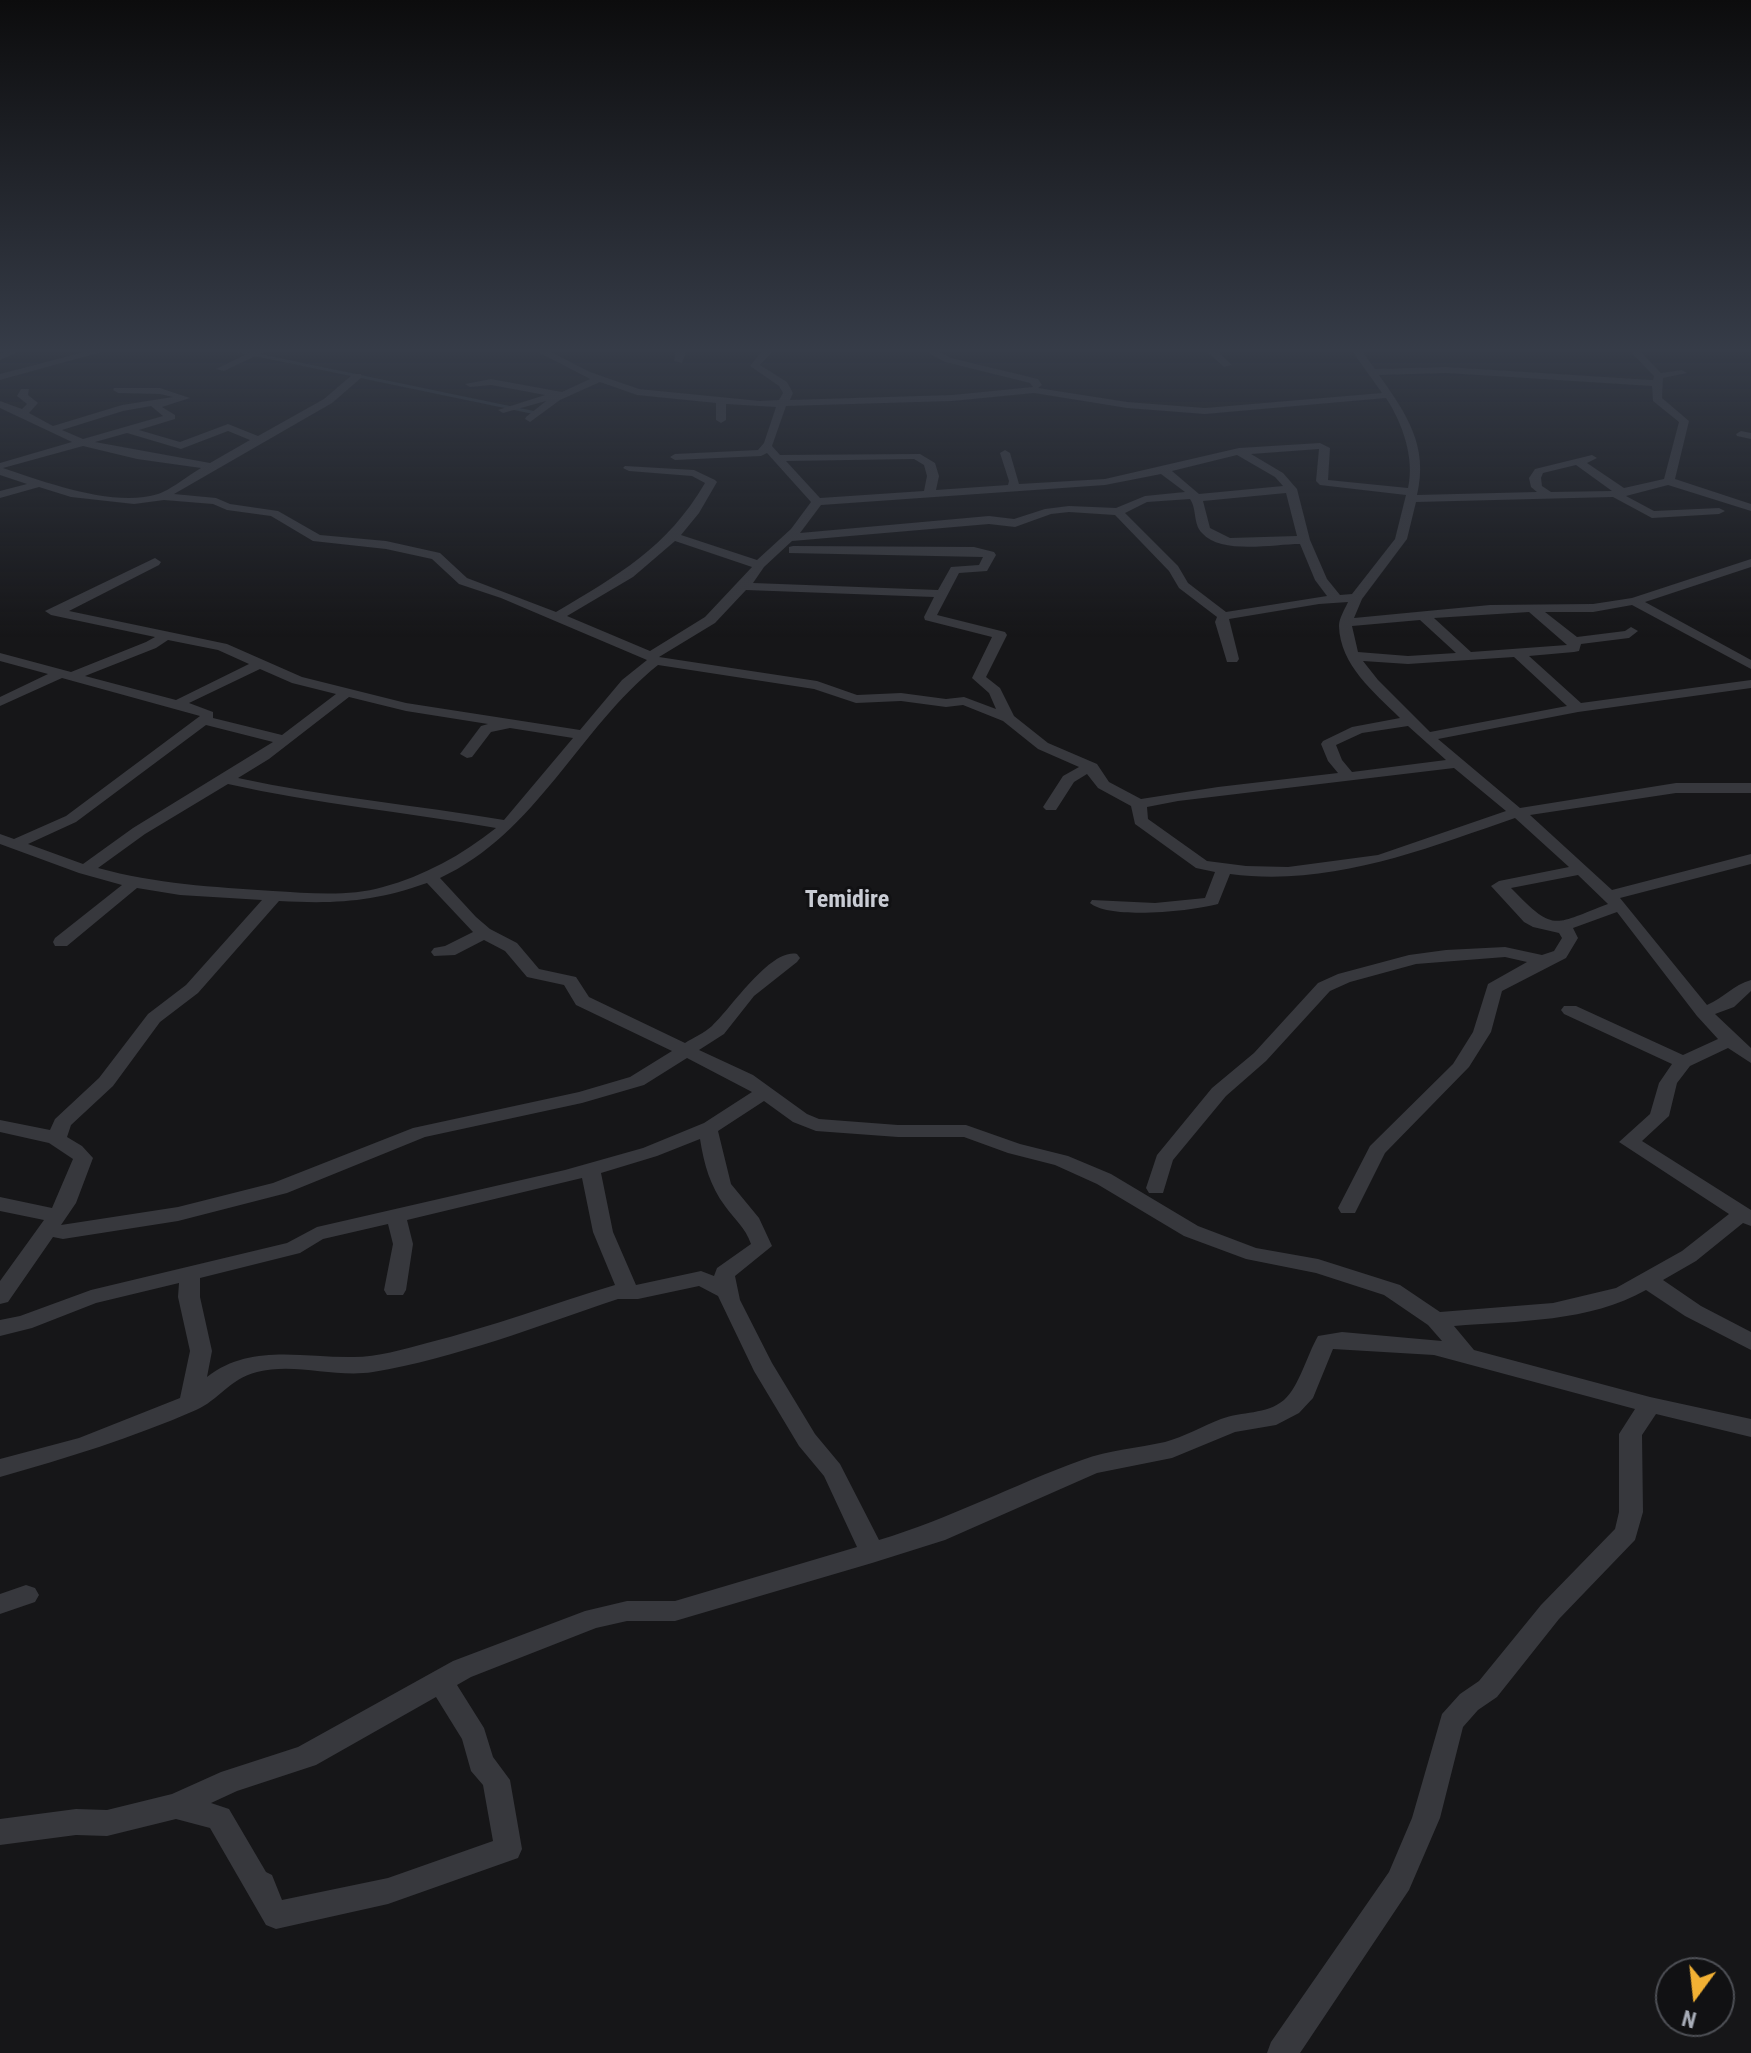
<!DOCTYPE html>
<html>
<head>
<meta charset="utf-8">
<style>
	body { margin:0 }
	#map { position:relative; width:1751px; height:2053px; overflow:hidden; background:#161618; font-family:"Roboto Condensed",sans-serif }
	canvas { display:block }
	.north { position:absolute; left:1655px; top:1957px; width:80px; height:80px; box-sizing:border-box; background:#111113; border:2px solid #4d4f55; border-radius:50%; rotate:195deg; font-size:22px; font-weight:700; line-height:32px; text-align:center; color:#a8adb8 }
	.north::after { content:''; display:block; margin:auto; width:28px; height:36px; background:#f2b134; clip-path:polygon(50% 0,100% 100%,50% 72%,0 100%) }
</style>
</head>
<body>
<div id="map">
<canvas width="1751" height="2053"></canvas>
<div class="north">N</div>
</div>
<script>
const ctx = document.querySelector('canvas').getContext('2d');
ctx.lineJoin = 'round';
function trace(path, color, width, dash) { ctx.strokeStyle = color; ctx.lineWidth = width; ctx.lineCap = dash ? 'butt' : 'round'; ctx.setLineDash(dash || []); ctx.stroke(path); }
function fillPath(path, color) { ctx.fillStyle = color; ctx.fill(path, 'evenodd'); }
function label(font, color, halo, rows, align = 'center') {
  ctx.font = font + ' "Roboto Condensed",sans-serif'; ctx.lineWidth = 6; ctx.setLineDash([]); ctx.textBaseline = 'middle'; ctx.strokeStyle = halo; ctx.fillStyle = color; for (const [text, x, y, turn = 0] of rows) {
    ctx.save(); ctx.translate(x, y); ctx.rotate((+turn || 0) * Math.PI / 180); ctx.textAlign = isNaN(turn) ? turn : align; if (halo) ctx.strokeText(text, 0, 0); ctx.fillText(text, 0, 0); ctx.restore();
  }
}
const stream = new Path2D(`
	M238,351L536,413`);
const minor = new Path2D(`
	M6,351H20L0,360V354Z
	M88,351H105L0,380V374Z
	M253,351H266L224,371L216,369Z
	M536,351H549L590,372L639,389L760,401L779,400L783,393L779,386L750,366L762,351H773L760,365L787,382L793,393L790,400L952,395L1033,387L1030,383L945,362L925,351H938L951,358L1038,379L1042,385L1038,388L1127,402L1205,408L1382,393L1352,351H1362L1375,369L1446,367L1653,380L1654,376L1630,351H1640L1661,373L1682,370L1687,373L1663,378L1662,398L1689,421L1675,479L1751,504V511L1668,485L1626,496L1654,511L1719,508L1725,511L1719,514L1652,518L1613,497L1416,502L1407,539L1362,599L1354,618L1490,605L1593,604L1632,598L1751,559V567L1645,602L1751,660V669L1632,605L1593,612H1545L1577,637L1625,631L1631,627L1638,631L1629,638L1581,644L1579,651L1574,652L1529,656L1581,703L1751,680V688L1578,712L1438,739L1520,808L1676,783H1751V793H1676L1530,815L1612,890L1751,854V864L1620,898L1707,1005C1724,998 1733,985 1751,980V991L1734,1007L1715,1014L1751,1048V1063L1728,1048L1690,1066L1677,1083L1669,1116L1642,1141L1751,1210V1226L1743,1223L1696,1261L1663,1280L1701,1306L1751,1332V1350L1685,1316L1646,1290C1590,1322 1517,1321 1454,1326L1474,1350L1650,1397L1751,1419V1437L1656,1414L1642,1435L1643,1512L1635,1540L1559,1619L1497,1697L1478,1710L1463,1727L1440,1818L1409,1890L1300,2053H1267L1271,2042L1389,1872L1412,1818L1442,1714L1460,1694L1479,1681L1541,1605L1615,1529L1619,1512V1434L1635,1409L1434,1355L1333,1349L1313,1398L1299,1413L1276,1425L1235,1432L1172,1458L1097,1473L945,1540L872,1563L675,1621H627L596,1628L471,1677L457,1685L484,1728L493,1757L510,1780L522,1849L518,1858L388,1904L276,1929L266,1925L210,1828L176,1819L107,1836L76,1835L0,1845V1819L76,1809L107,1810L172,1794L221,1772L298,1747L453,1661L585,1611L627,1601H675L857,1547L824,1476L799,1446L754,1371L718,1296L699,1286L638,1299H618C538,1326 456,1358 373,1372C334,1378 295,1362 257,1372C229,1379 219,1400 196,1410C132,1438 67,1458 0,1477V1459L79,1438L180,1398L190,1351L178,1297L179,1283L96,1303L32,1328L0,1336V1320L20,1316L91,1290L287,1243L317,1227L565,1170L643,1148L704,1123L752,1092L687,1058L644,1085L582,1103L425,1137L287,1193L178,1221L63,1239L53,1237L8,1302L0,1304V1281L44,1220L0,1211V1197L52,1208L73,1159L49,1143L0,1132V1120L50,1130L55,1119L99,1078L148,1014L186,985L262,900L180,895L137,888L67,946H55L53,942L55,938L122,885L79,873L0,844V834L14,839L66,816L200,716L62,678L0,706V697L48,674L0,661V653L71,672L146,642L155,637L51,615L45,611L155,558L161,562L159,565L69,611L227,644L302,677L406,703L580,730L622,680L647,660L501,598L459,584L432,559L386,549L313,541L271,516L227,510L213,504L164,500L134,504L71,497L39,487L0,498V491L27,484L0,475V463L72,442L0,408V401L22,409L27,404L17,396L21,389H29L28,395L38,403L29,413L53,426L122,405L173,397L160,394L118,393L113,390L114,388H160L190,398L162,407L175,415V419L139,430L180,442L228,424L258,436L324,399L353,374H361V378L332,403L174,494L216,498L230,504L278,511L320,535L386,541L440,553L467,578L556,612C618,575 667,548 705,483L692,476L629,471L623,468L625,466L694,470L715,480L717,482L699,513L681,535L757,560L791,529L811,502L767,453L761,456L675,460L670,457L675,454L758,450L764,443L776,407L726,404V420L721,423L716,420V403L637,395L600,382L560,400L530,422L525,419L526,417L546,401L503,413L498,410L545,395L491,385L470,387L465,384L491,379L562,392L590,379ZM1446,373L1652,386L1653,401L1679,422L1664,479L1624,488L1587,463L1597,458L1592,455L1535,469L1529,478L1531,487L1537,492L1417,495C1429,446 1406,413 1379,375ZM1034,393L1127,408L1205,414L1386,398C1402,422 1415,458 1408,488L1328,480L1330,448L1320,443L1239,448L1105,479L1019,484L1010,453L1005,450L1000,453L1009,481L1008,485L936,490L939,476L935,463L920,454L780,455L772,446L786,406L952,401ZM151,406L163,416L83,439L62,430L123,411ZM228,431L250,440L210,463L95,442L127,433L181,449ZM83,446L137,459L201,468C189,475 169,491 158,494C114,508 45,482 3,468ZM1319,449L1316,481L1320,485L1406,495L1395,539L1352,594L1340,595L1327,579L1310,540L1297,489L1283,473L1251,454ZM1237,455L1275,477L1283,486L1199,494L1172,471ZM914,459L924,465L927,476L924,491L820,498L786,461ZM1576,465L1612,491L1551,492L1542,486L1541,478L1543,473ZM1161,474L1185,492L1145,496L1116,508L1069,506L1045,509L1014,519L989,516L800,533L821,505L1105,485ZM1286,493L1297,536L1230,538L1210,528L1203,501ZM1190,499C1197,509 1193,524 1202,533C1221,555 1274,544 1300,544L1315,580L1327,596L1226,612L1188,583L1178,566L1125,513L1147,502ZM1069,512L1115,515L1169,571L1179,588L1217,617L1215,622L1227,662H1237L1239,659L1229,619L1319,604L1348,602C1345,609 1339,618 1339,626C1340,665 1374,692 1400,718L1352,727L1323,741L1321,744L1328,761L1338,773L1218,787L1141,799L1109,782L1097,764L1048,743L1014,716L1000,688L986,677L1007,635L1005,632L937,615L959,573L987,571L996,555L994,552L974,547L793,546L789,547V553L983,557L979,565L951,567L938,590L753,583L764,567L792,541L989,524L1015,527L1051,514ZM675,541L752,567L705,617L650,651L567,616L633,577ZM746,590L934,597L924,617L925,620L992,637L972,678L989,693L996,709L964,697L946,699L901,693L857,695L817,681L659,657L715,623ZM1529,612L1567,645L1471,652L1434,618ZM1420,620L1456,653L1408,656L1358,652L1352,626ZM168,640L218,650L249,664L176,700L85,676L156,648ZM1514,657L1567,706L1430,732L1378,680L1363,661L1408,664ZM658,665L814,689L856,703L901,701L946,707L963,705L1003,721L1038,749L1079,767L1063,776L1043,807L1046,810H1056L1074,782L1087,774L1098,788L1131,806L1135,824L1196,868L1215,872L1205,898L1155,903L1092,900L1090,903C1110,920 1192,911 1218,904L1230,874C1330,887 1422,850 1515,818L1569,867L1499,881L1491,886L1524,922L1533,927L1559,933L1562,938L1554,951L1542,955L1505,947L1446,950L1409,955L1338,974L1318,983L1254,1053L1212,1088L1157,1155L1146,1188L1149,1193H1163L1173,1160L1226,1096L1266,1061L1330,991L1350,982L1416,964L1505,957L1527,962L1488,984L1473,1032L1453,1064L1370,1146L1338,1208L1341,1213H1355L1385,1153L1469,1067L1491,1032L1502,991L1566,958L1578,938L1573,928L1617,912L1697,1016L1718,1039L1683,1055L1576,1006H1564L1561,1010L1564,1014L1672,1064L1659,1083L1650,1114L1619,1142L1729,1214L1682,1251L1616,1288L1553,1303L1440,1312L1400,1285L1318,1259L1256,1248L1198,1226L1111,1174L1068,1156L1020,1144L966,1125H898L819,1119L807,1114L753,1075L699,1050L724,1034L754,996L797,962L800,958L797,954C770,948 730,1010 712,1026C704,1033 693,1038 685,1043L589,997L576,977L539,969L517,943L490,929L476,917L440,878C537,833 578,729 658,665ZM260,669L292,683L336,694L282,735L213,718V712L189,703ZM349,697L406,711L488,724L481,726L460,754L467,758L472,757L491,732L510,728L573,738L504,820C416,805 326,797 238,778L269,759ZM206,725L273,742L133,828L83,864L28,844L76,822ZM1408,726L1446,760L1352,772L1342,760L1336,745L1362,733ZM1454,768L1506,811L1378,855L1288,867L1246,866L1207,861L1148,819L1147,807L1178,801ZM228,784C316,804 406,812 496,828C462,855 424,876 383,887C348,897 309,893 273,891C213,887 156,884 98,868L145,834ZM1578,875L1608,904C1552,925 1555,933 1511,888ZM427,883L473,932L445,946L434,948L431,952L434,956L455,955L484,940L505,951L527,977L564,985L576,1005L672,1051L630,1077L579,1092L413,1128L273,1183L178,1207L61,1225L76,1203L93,1158L82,1146L67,1137L71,1125L113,1086L160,1022L198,993L279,901C336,904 373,902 427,883ZM764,1101L793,1122L816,1131L898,1137H964L1008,1153L1055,1165L1097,1184L1184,1236L1246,1259L1316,1273L1384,1295L1428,1325L1442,1341L1342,1332L1318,1336C1307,1355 1299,1387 1284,1400C1266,1415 1242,1411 1221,1419C1203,1426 1184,1437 1165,1442C1138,1448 1109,1450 1082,1460C1013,1485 949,1519 879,1540L840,1464L815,1434L772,1363L740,1300L735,1276L772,1246L759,1218L731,1184L718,1131ZM700,1139C704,1164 710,1186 725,1206C735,1220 745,1227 751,1244L717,1268L714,1276L701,1271L636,1285L613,1232L601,1173L657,1156ZM582,1178L593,1232L615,1285C552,1304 491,1327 427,1343C401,1350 375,1358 349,1357C300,1357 249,1344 207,1377L212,1351L200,1297V1278L300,1253L323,1239L388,1224L393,1244L384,1290L387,1295H403L406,1290L413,1244L407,1220ZM436,1697L462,1739L471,1771L483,1785L493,1841L388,1878L282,1900L272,1875L266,1872L229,1809L211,1803L237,1791L316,1765Z
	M676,351H686L682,363L674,361Z
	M1206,351H1217L1232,365L1224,367Z
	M1741,431L1751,433V439L1737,436L1736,434Z
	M26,1585L35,1588L39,1595L35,1602L0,1614V1594Z`);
const quarterNames = [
	["Temidire",847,901]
];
trace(stream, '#2c353c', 3);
fillPath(minor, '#37383d');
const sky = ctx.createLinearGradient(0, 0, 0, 638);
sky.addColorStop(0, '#0c0c0d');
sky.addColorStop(0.55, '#363c48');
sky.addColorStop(1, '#363c4800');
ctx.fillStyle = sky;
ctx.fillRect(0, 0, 1751, 638);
label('bold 24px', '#c9ccd4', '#111113', quarterNames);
</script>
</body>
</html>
